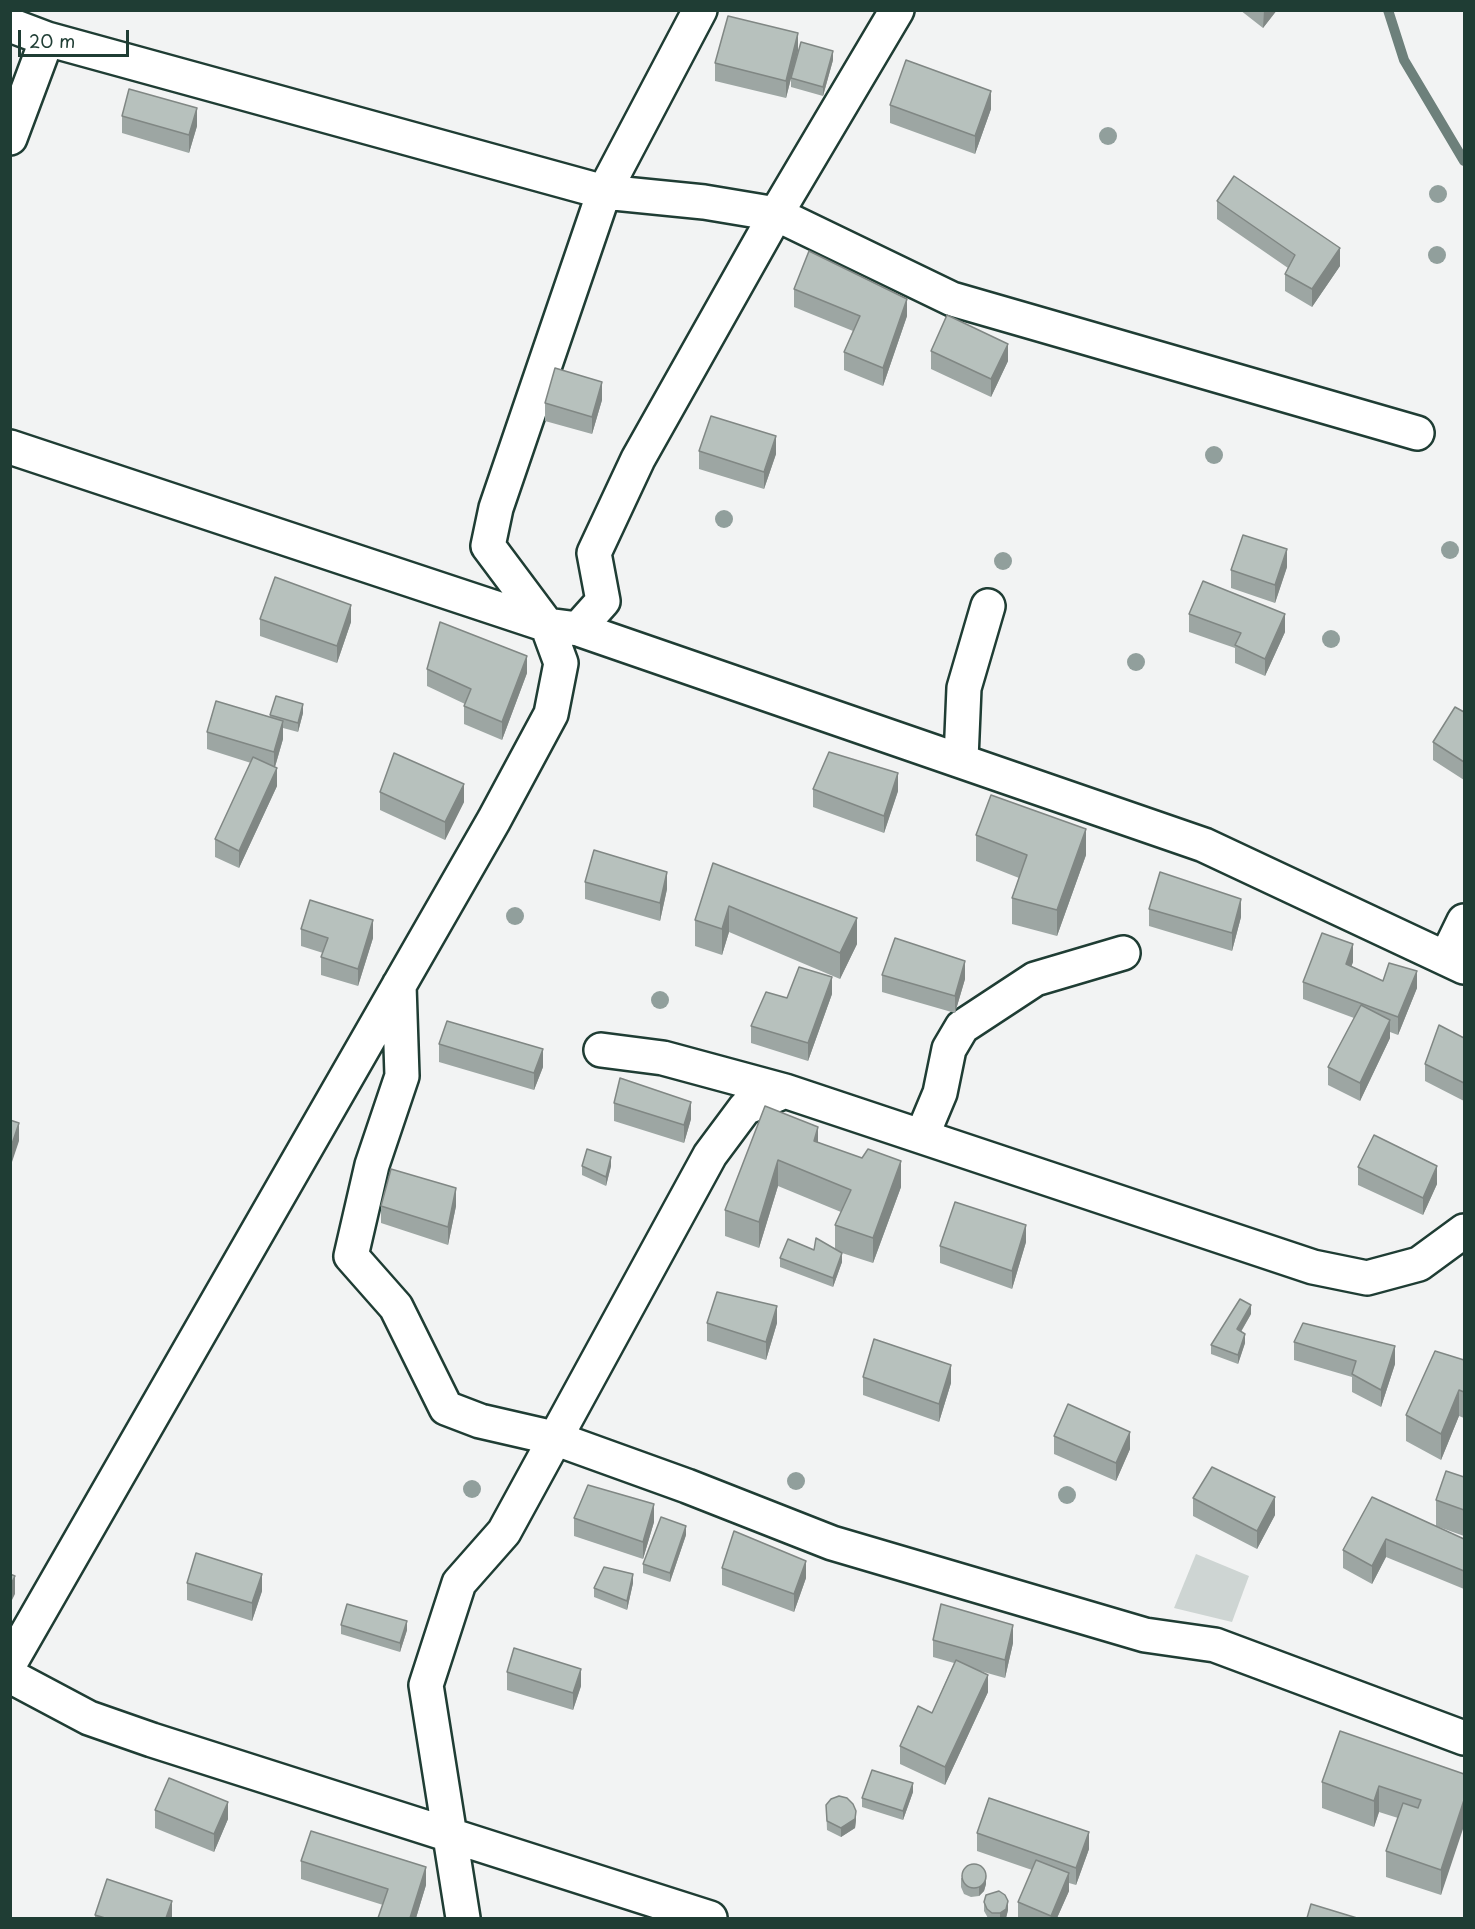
<!DOCTYPE html>
<html>
<head>
<meta charset="utf-8">
<style>
	body { margin:0 }
	#map { position:relative; width:1475px; height:1929px; overflow:hidden; background:#f2f3f3; font-family:"Playpen Sans",sans-serif }
	canvas { display:block }
	.frame { position:absolute; inset:0; border:12px solid #1f3d34; pointer-events:none }
	.scale { position:absolute; left:18px; top:30px; width:111px; height:27px; box-sizing:border-box; border:3px solid #1f3d34; border-top:0; padding-left:8px; font-size:18px; line-height:21px; white-space:nowrap; color:#1f3d34; -webkit-text-stroke:4px #fff; paint-order:stroke }
</style>
</head>
<body>
<div id="map">
<canvas width="1475" height="1929"></canvas>
<div class="frame"></div>
<div class="scale">20 m</div>
</div>
<script>
const ctx = document.querySelector('canvas').getContext('2d');
ctx.lineJoin = 'round';
function fillPath(path, color) { ctx.fillStyle = color; ctx.fill(path, 'evenodd'); }
function trace(path, color, width, dash) { ctx.strokeStyle = color; ctx.lineWidth = width; ctx.lineCap = dash ? 'butt' : 'round'; ctx.setLineDash(dash || []); ctx.stroke(path); }
const green = new Path2D(`
	M1196,1554L1249,1576L1232,1622L1174,1608Z`);
const stream = new Path2D(`
	M1388,10L1404,60L1464,161`);
const minor = new Path2D(`
	M10,25L47,39L604,192L704,202L776,214L952,299L1417,433
	M10,138L47,39
	M10,447L547,625L578,629L1204,845L1464,967
	M578,629L603,601L594,553L638,459L776,214L897,10
	M961,759L964,688L988,606
	M1446,958L1464,921
	M399,985L402,1076L372,1165L351,1256L396,1307L446,1408L480,1421L554,1438L687,1486L832,1543L1145,1635L1215,1645L1464,1738
	M601,1050L663,1058L785,1091
	M922,1136L940,1093L949,1049L962,1027L1035,979L1123,953
	M10,1663L494,820L551,714L561,663L547,625L488,546L496,508L604,192L700,10
	M10,1676L89,1718L152,1740L710,1918
	M463,1918L426,1685L459,1583L504,1532L710,1155L745,1108L785,1091L1313,1267L1367,1278L1419,1264L1464,1231`);
const trees = [
	[1108,136],
	[1438,194],
	[1437,255],
	[1214,455],
	[724,519],
	[1450,550],
	[1003,561],
	[1331,639],
	[1136,662],
	[515,916],
	[660,1000],
	[796,1481],
	[472,1489],
	[1067,1495]
];
const wall = new Path2D(`
	M1240,10H1277L1263,28Z
	M798,51L786,98L715,81V63Z
	M833,60L823,96L791,87V78Z
	M890,105L991,109L975,154L890,123Z
	M122,116L197,126L189,153L122,133Z
	M1217,201L1340,266L1312,307L1285,291V274L1288,268L1217,219Z
	M794,289L907,316L883,386L844,370V352L853,331L794,307Z
	M931,351L1008,361L991,397L931,369Z
	M602,400L592,434L545,421V403Z
	M699,451L776,454L764,489L699,469Z
	M1287,567L1275,603L1231,588V570Z
	M1189,614L1285,632L1265,676L1235,663V648L1189,632Z
	M260,619L351,622L337,663L260,636Z
	M427,669L527,673L502,740L464,724V706L465,704L427,686Z
	M1464,712V780L1433,760V742Z
	M303,713L298,732L283,728V739L275,767L277,786L239,868L215,857V839L251,763L207,749V732L270,717V715Z
	M813,789L898,791L884,833L813,807Z
	M380,792L464,802L445,840L380,810Z
	M976,835L1086,855L1057,936L1012,924V898L1019,878L976,861Z
	M713,863L857,944L840,979L729,932L722,955L695,946V920Z
	M585,882L667,889L660,921L585,899Z
	M1149,909L1241,917L1232,951L1149,926Z
	M301,929L373,938L358,986L321,975V957L323,953L301,946Z
	M1353,962L1351,966L1383,981L1417,988L1398,1035L1390,1032V1038L1360,1101L1328,1085V1067L1354,1018L1303,999V982Z
	M882,975L965,979L955,1013L882,992Z
	M832,994L808,1061L751,1043V1026L787,998Z
	M1464,1038V1101L1425,1081V1064Z
	M439,1044L543,1067L534,1090L439,1062Z
	M614,1103L691,1119L684,1143L614,1121Z
	M765,1106L818,1142L901,1187L873,1263L842,1253V1262L833,1287L780,1267V1258L814,1250L835,1249V1225L841,1212L778,1186L759,1248L725,1236V1210Z
	M582,1166H611L606,1186L582,1175Z
	M1358,1167L1437,1184L1423,1215L1358,1185Z
	M381,1206H456L448,1245L381,1223Z
	M1026,1242L1012,1289L940,1263V1246Z
	M1251,1314L1241,1332L1245,1343L1238,1364L1211,1354V1345Z
	M707,1323H777L766,1360L707,1341Z
	M1294,1342L1395,1364L1381,1407L1352,1392V1377L1294,1360Z
	M1464,1360V1418L1459,1416L1441,1460L1406,1441V1415Z
	M863,1377L951,1383L939,1422L863,1395Z
	M1054,1436L1130,1449L1116,1481L1054,1454Z
	M1464,1477V1536L1436,1526V1500Z
	M1372,1497L1464,1539V1589L1386,1557L1372,1584L1343,1568V1550Z
	M1193,1498L1275,1515L1257,1549L1193,1516Z
	M574,1518L654,1522L643,1559L574,1536Z
	M686,1535L670,1582L643,1573V1564Z
	M722,1568L806,1578L794,1612L722,1585Z
	M187,1583L262,1591L252,1621L187,1600Z
	M633,1583L627,1610L594,1597V1588Z
	M341,1625L407,1630L400,1652L341,1634Z
	M933,1640L1013,1643L1005,1678L980,1671L988,1692L945,1785L900,1764V1746L932,1713L954,1663L933,1657Z
	M507,1672L581,1686L573,1710L507,1690Z
	M1464,1774L1441,1895L1386,1877V1851L1398,1818L1379,1812L1374,1827L1322,1808V1782Z
	M913,1792L903,1820L862,1807V1798Z
	M826,1805L856,1820L855,1828L841,1837L827,1830Z
	M155,1810L228,1819L214,1852L155,1828Z
	M977,1833L1089,1849L1076,1885L1069,1883V1891L1057,1918H1018V1902L1032,1870L977,1851Z
	M301,1861L426,1885L416,1918H378L383,1905L301,1879Z
	M961,1878L986,1884L984,1891L979,1896L971,1897L964,1894L961,1887Z
	M984,1902L1008,1910L1006,1918H988L984,1911Z
	M95,1915L172,1918H95Z`);
const shadedWall = new Path2D(`
	M1264,10H1277L1263,28Z
	M798,33V51L786,98V81Z
	M833,51V60L823,96V87Z
	M991,91V109L975,154V136Z
	M197,108V126L189,153V135Z
	M1340,248V266L1312,307V289Z
	M907,299V316L883,386V368Z
	M1008,344V361L991,397V379Z
	M602,382V400L592,434V417Z
	M776,436V454L764,489V472Z
	M1287,549V567L1275,603V585Z
	M351,605V622L337,663V646Z
	M1285,614V632L1265,676V659Z
	M527,656V673L502,740V722Z
	M303,704V713L298,732V723Z
	M283,721V739L274,770V752Z
	M277,768V786L239,868V851Z
	M898,773V791L884,833V816Z
	M464,784V802L445,840V822Z
	M1086,829V855L1057,936V910Z
	M667,872V889L660,921V903Z
	M1241,899V917L1232,951V933Z
	M729,906V932L722,955V929Z
	M857,918V944L840,979V953Z
	M373,920V938L358,986V969Z
	M1353,944V962L1346,982V964Z
	M965,961V979L955,1013V996Z
	M1417,971V988L1398,1035V1017Z
	M832,977V994L808,1061V1043Z
	M1390,1020V1038L1360,1101V1083Z
	M543,1049V1067L534,1090V1073Z
	M691,1102V1119L684,1143V1125Z
	M19,1123V1141L11,1165V1147Z
	M818,1127V1152L814,1141Z
	M611,1157V1166L606,1186V1177Z
	M778,1160V1186L759,1248V1222Z
	M901,1161V1187L873,1263V1238Z
	M1437,1166V1184L1423,1215V1198Z
	M456,1188V1206L448,1245V1227Z
	M1026,1225V1242L1012,1289V1271Z
	M842,1253V1262L833,1287V1278Z
	M1251,1305V1314L1237,1338V1329Z
	M777,1306V1323L766,1360V1342Z
	M1245,1334V1343L1238,1364V1355Z
	M1395,1346V1364L1381,1407V1390Z
	M951,1365V1383L939,1422V1404Z
	M1459,1390V1416L1441,1460V1434Z
	M1130,1432V1449L1116,1481V1463Z
	M1275,1497V1515L1257,1549V1531Z
	M654,1504V1522L643,1559V1542Z
	M686,1526V1535L670,1582V1573Z
	M1386,1539V1557L1372,1584V1566Z
	M806,1561V1578L794,1612V1594Z
	M262,1574V1591L252,1621V1603Z
	M633,1574V1583L627,1610V1601Z
	M15,1576V1594L10,1604V1586Z
	M407,1621V1630L400,1652V1643Z
	M1013,1625V1643L1005,1678V1660Z
	M581,1669V1686L573,1710V1693Z
	M988,1675V1692L945,1785V1767Z
	M913,1783V1792L903,1820V1811Z
	M1379,1786V1812L1374,1827V1801Z
	M1464,1800V1826L1441,1895V1870Z
	M228,1802V1819L214,1852V1834Z
	M856,1811V1820L855,1828L841,1837V1828Z
	M1089,1832V1849L1076,1885V1868Z
	M426,1867V1885L416,1918H410Z
	M1069,1873V1891L1057,1918H1051V1916Z
	M986,1875V1884L984,1891L979,1896V1887Z
	M172,1901V1918H166Z
	M1008,1901V1910L1006,1918H1000V1913Z`);
const building = new Path2D(`
	M728,16L798,33L786,81L715,63Z
	M801,42L833,51L823,87L791,78Z
	M906,60L991,91L975,136L890,105Z
	M129,89L197,108L189,135L122,116Z
	M1234,176L1340,248L1312,289L1285,274L1295,255L1217,201Z
	M809,251L907,299L883,368L844,352L860,316L794,289Z
	M947,315L1008,344L991,379L931,351Z
	M555,368L602,382L592,417L545,403Z
	M711,416L776,436L764,472L699,451Z
	M1243,535L1287,549L1275,585L1231,570Z
	M275,577L351,605L337,646L260,619Z
	M1203,581L1285,614L1265,659L1235,645L1241,633L1189,614Z
	M440,622L527,656L502,722L464,706L471,689L427,669Z
	M276,696L303,704L298,723L270,715Z
	M216,701L283,721L274,752L207,732Z
	M1455,707L1464,712V762L1433,742Z
	M829,752L898,773L884,816L813,789Z
	M394,753L464,784L445,822L380,792Z
	M253,757L277,768L239,851L215,839Z
	M991,795L1086,829L1057,910L1012,898L1027,855L976,835Z
	M594,850L667,872L660,903L585,882Z
	M713,863L857,918L840,953L729,906L722,929L695,920Z
	M1160,872L1241,899L1232,933L1149,909Z
	M310,900L373,920L358,969L321,957L328,938L301,929Z
	M1322,933L1353,944L1346,964L1383,981L1389,963L1417,971L1398,1017L1303,982Z
	M895,938L965,961L955,996L882,975Z
	M799,967L832,977L808,1043L751,1026L766,992L787,998Z
	M1361,1005L1390,1020L1360,1083L1328,1067Z
	M447,1021L543,1049L534,1073L439,1044Z
	M1439,1025L1464,1038V1083L1425,1064Z
	M620,1078L691,1102L684,1125L614,1103Z
	M765,1106L818,1127L814,1141L862,1158L868,1149L901,1161L873,1238L835,1225L851,1190L778,1160L759,1222L725,1210Z
	M10,1120L19,1123L11,1147H10Z
	M1374,1135L1437,1166L1423,1198L1358,1167Z
	M587,1149L611,1157L606,1177L582,1166Z
	M391,1169L456,1188L448,1227L381,1206Z
	M955,1202L1026,1225L1012,1271L940,1246Z
	M816,1238L842,1253L833,1278L780,1258L788,1239L814,1250Z
	M717,1292L777,1306L766,1342L707,1323Z
	M1240,1299L1251,1305L1237,1329L1245,1334L1238,1355L1211,1345Z
	M1303,1323L1395,1346L1381,1390L1352,1374L1356,1361L1294,1342Z
	M874,1339L951,1365L939,1404L863,1377Z
	M1435,1351L1464,1360V1392L1459,1390L1441,1434L1406,1415Z
	M1068,1404L1130,1432L1116,1463L1054,1436Z
	M1212,1467L1275,1497L1257,1531L1193,1498Z
	M1446,1471L1464,1477V1510L1436,1500Z
	M588,1485L654,1504L643,1542L574,1518Z
	M1372,1497L1464,1539V1571L1386,1539L1372,1566L1343,1550Z
	M661,1517L686,1526L670,1573L643,1564Z
	M734,1531L806,1561L794,1594L722,1568Z
	M196,1553L262,1574L252,1603L187,1583Z
	M604,1567L633,1574L627,1601L594,1588Z
	M10,1574L15,1576L10,1586Z
	M347,1604L407,1621L400,1643L341,1625Z
	M941,1604L1013,1625L1005,1660L933,1640Z
	M514,1648L581,1669L573,1693L507,1672Z
	M956,1660L988,1675L945,1767L900,1746L918,1706L932,1713Z
	M1340,1731L1464,1774V1800L1441,1870L1386,1851L1403,1803L1418,1808L1421,1800L1379,1786L1374,1801L1322,1782Z
	M872,1770L913,1783L903,1811L862,1798Z
	M169,1778L228,1802L214,1834L155,1810Z
	M839,1796L847,1798L853,1804L856,1811L855,1819L841,1828L827,1821L826,1805L831,1799Z
	M989,1798L1089,1832L1076,1868L977,1833Z
	M311,1831L426,1867L410,1918H378L388,1889L301,1861Z
	M1036,1860L1069,1873L1051,1916L1018,1902Z
	M962 1876a12 12 0 1 1 24 0a12 12 0 1 1-24 0Z
	M107,1879L172,1901L166,1918H105L95,1915Z
	M999,1891L1005,1895L1008,1901L1006,1909L1000,1913H992L987,1909L984,1902L986,1895Z
	M1311,1904L1357,1918H1307Z`);
fillPath(green, '#ced5d3');
trace(stream, '#6d807b', 10);
trace(minor, '#1f3d34', 38);
trace(minor, '#fff', 33);
ctx.fillStyle = '#919f9c';
for (const [x, y] of trees) { ctx.beginPath(); ctx.arc(x, y, 9, 0, 2 * Math.PI); ctx.fill(); }
fillPath(wall, '#9da6a3');
fillPath(shadedWall, '#808784');
fillPath(building, '#b7c1bd');
trace(building, '#808784', 1.5);
</script>
</body>
</html>
